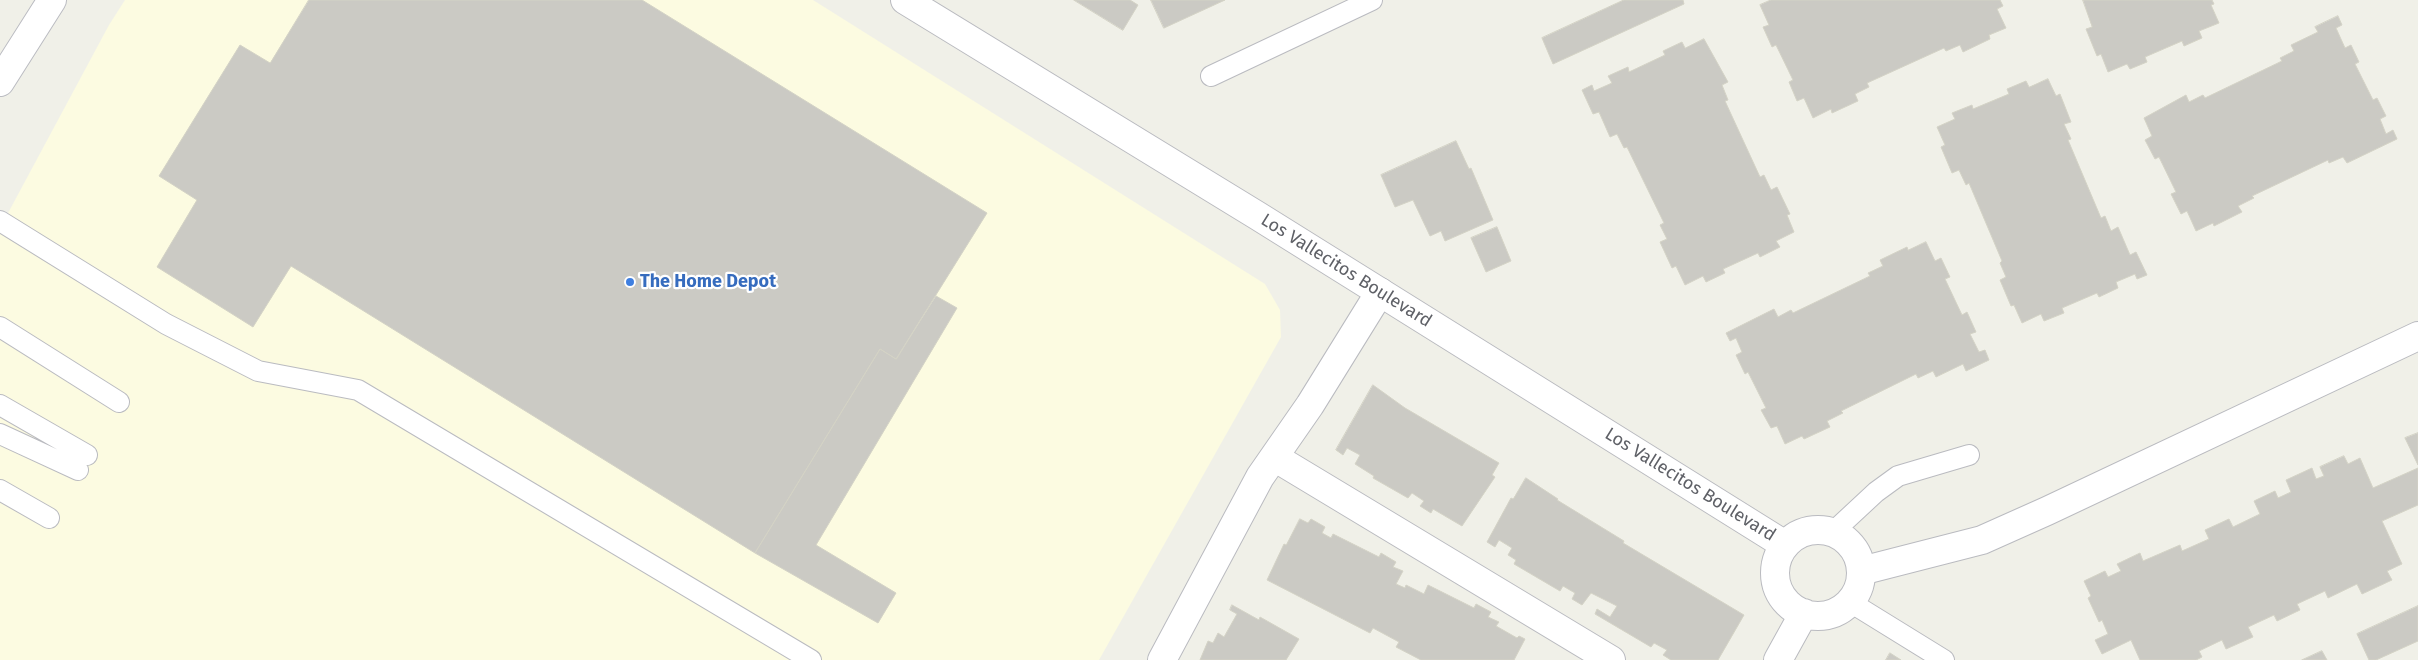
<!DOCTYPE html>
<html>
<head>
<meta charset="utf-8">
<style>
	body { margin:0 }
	canvas { display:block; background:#f0f0e8 }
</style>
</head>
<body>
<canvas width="2418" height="660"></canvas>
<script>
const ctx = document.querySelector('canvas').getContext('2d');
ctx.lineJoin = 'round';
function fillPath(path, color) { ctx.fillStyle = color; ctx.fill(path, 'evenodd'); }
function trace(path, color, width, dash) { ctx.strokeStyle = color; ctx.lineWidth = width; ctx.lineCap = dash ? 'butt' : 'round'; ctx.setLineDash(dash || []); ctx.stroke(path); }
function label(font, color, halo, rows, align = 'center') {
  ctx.font = font + ' "Fira Sans",sans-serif'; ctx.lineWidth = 4.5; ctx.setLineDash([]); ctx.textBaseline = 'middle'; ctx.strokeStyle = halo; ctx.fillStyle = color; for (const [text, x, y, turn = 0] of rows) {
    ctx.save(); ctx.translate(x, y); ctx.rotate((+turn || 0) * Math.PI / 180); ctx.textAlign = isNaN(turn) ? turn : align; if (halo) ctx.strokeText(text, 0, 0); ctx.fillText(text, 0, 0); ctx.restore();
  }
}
const commercial = new Path2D(`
	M125,0H813L1265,284L1280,310L1281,337L1099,660H0V228L109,25Z`);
const building = new Path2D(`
	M309,0H642L987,213L896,359L880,349L755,553L291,266L253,327L157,267L197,200L159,176L240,45L270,63Z
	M1074,0H1130L1138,5L1123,30Z
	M1151,0H1225L1164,28Z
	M1624,0H1683L1684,4L1553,64L1542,38Z
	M1771,0H2000L2003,6L1997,9L2006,28L1989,35L1990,39L1963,52L1960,45L1946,51L1944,48L1867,83L1869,87L1855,94L1858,101L1832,113L1831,109L1813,118L1804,98L1797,101L1789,82L1793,80L1776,45L1772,47L1763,27L1769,25L1760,5Z
	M2083,0H2212L2214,4L2211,5L2219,23L2199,31L2202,38L2184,46L2182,41L2145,57L2147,62L2130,69L2127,64L2108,72L2101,54L2097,56L2086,29L2092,27Z
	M2338,16L2342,25L2336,28L2345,48L2351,45L2359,62L2355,64L2373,100L2377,98L2386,116L2380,119L2386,134L2393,130L2397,139L2347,163L2343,157L2329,163L2328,160L2252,196L2254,198L2238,206L2242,212L2214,226L2213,223L2196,231L2187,211L2181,214L2171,194L2176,192L2159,157L2155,159L2145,140L2152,136L2144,118L2186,95L2189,102L2203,95L2205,98L2282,61L2280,58L2294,51L2291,45L2318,32L2315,27Z
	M1704,39L1728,82L1722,85L1728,100L1725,101L1760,177L1764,175L1771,190L1777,187L1790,214L1787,215L1794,232L1776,241L1780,247L1760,257L1758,253L1723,269L1725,273L1706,282L1703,276L1685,285L1676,266L1672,268L1660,242L1667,239L1660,225L1664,223L1627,147L1624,148L1617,134L1610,137L1599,112L1593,114L1582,90L1592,85L1594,91L1612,83L1608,76L1628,67L1629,72L1665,55L1663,51L1682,42L1685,48Z
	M2048,79L2056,96L2060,94L2071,122L2064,124L2071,139L2068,140L2101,218L2105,216L2111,231L2118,227L2130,255L2136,252L2147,275L2137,279L2135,274L2116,282L2118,288L2099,297L2097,293L2062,308L2064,313L2044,321L2041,314L2022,323L2014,305L2011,306L2000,280L2006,277L2000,263L2002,261L1969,183L1966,185L1959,170L1952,173L1941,147L1945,145L1937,127L1955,119L1952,113L1972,105L1973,109L2009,94L2007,89L2026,81L2029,87Z
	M1456,141L1469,169L1471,168L1493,220L1445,241L1441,231L1430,236L1413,200L1395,207L1381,175Z
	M1497,227L1511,261L1486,272L1471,238Z
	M1926,242L1935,261L1941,258L1950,277L1945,279L1962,315L1967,312L1976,332L1970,334L1979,352L1985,350L1989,360L1966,371L1963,364L1936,377L1933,371L1918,378L1916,374L1841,411L1843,413L1827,421L1830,427L1804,439L1802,436L1785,444L1777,426L1771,428L1761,410L1766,408L1748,372L1745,374L1736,355L1742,352L1736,338L1730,341L1726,333L1774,309L1778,317L1791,310L1793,313L1870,276L1868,273L1883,266L1880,260L1907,247L1908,250Z
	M936,296L957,308L816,545L896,593L878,623L755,553L880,349L896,359Z
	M1373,385L1405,408L1499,463L1492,475L1495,477L1462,526L1433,509L1431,513L1420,506L1424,501L1412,493L1408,498L1373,478L1374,476L1355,464L1360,455L1347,448L1343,455L1336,450Z
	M2418,433V465L2405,438Z
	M2344,456L2348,464L2360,458L2373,488L2418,468V505L2382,521L2402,564L2387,571L2392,580L2362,594L2357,584L2328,598L2325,591L2297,604L2300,610L2277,621L2274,615L2248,627L2253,637L2226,649L2222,640L2199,651L2202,657L2196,660H2140L2131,640L2102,654L2095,640L2108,634L2102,620L2099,622L2088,598L2091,596L2084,581L2105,571L2108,577L2121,571L2117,564L2140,553L2143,561L2180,545L2182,551L2209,539L2205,530L2229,519L2233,527L2260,514L2254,501L2275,491L2278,498L2291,492L2286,480L2312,468L2316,479L2324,476L2320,467Z
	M1526,478L1558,499L1557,500L1624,541L1623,543L1744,615L1718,660H1671L1663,655L1667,650L1654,643L1651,647L1595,614L1597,609L1610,617L1617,606L1591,593L1582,605L1572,599L1575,593L1563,586L1560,591L1514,564L1516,560L1508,555L1512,548L1499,540L1495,547L1487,542L1511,498L1513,499Z
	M1300,519L1308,523L1311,519L1325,527L1322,533L1331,538L1333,534L1379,557L1381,553L1396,562L1393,567L1403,571L1396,584L1405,588L1406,585L1424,594L1428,585L1474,608L1476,604L1491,612L1488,617L1499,622L1496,626L1517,638L1519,636L1525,639L1514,660H1421L1396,647L1399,642L1373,628L1370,633L1267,580L1284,544L1286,545Z
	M1232,605L1259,620L1260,617L1299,639L1286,660H1200L1208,641L1213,643L1218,633L1224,637L1237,614L1230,610Z
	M2418,606V641L2376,660H2369L2357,634Z
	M2322,651L2327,660H2302Z
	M1890,653L1901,660H1886Z`);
const service = new Path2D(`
	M1211,76L1372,0
	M0,221L166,324L258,371L358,390L811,660
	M0,327L119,402
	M0,405L87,455
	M0,434L78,470
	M0,490L49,518
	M1833,532L1876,492L1898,476L1969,455
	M1850,602L1944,660`);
const minor = new Path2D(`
	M1274,457L1611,660
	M1861,571L1982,540L2047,511L2418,336
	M1162,660L1260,477L1310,405L1380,292`);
const tertiary = new Path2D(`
	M905,0L1258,216L1785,545
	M1775 573a43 43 0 1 1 86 0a43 43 0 1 1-86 0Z
	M1778,660L1804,613`);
const secondary = new Path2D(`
	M0,82L52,0`);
const markers = [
	[630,282,5,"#3f7fe0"]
];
const streetNames = [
	["Los Vallecitos Boulevard",1346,271,32],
	["Los Vallecitos Boulevard",1690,485,32]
];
const shopNames = [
	["The Home Depot",640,282]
];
fillPath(commercial, '#fcfbe1');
fillPath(building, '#cbcac4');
trace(building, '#d4d3c6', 1);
trace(service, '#babbc0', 22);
trace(minor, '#babbc0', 30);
trace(tertiary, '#babbc0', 30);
trace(secondary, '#bbbcc2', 30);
trace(service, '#fff', 20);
trace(minor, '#fff', 28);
trace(tertiary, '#fff', 28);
trace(secondary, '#fff', 28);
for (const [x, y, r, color] of markers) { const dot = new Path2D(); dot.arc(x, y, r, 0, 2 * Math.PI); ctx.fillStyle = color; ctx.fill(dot); trace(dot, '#fff', 2); }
label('18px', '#5f6167', '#fff', streetNames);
label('bold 18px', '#366cbe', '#fff', shopNames, 'left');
</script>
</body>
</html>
